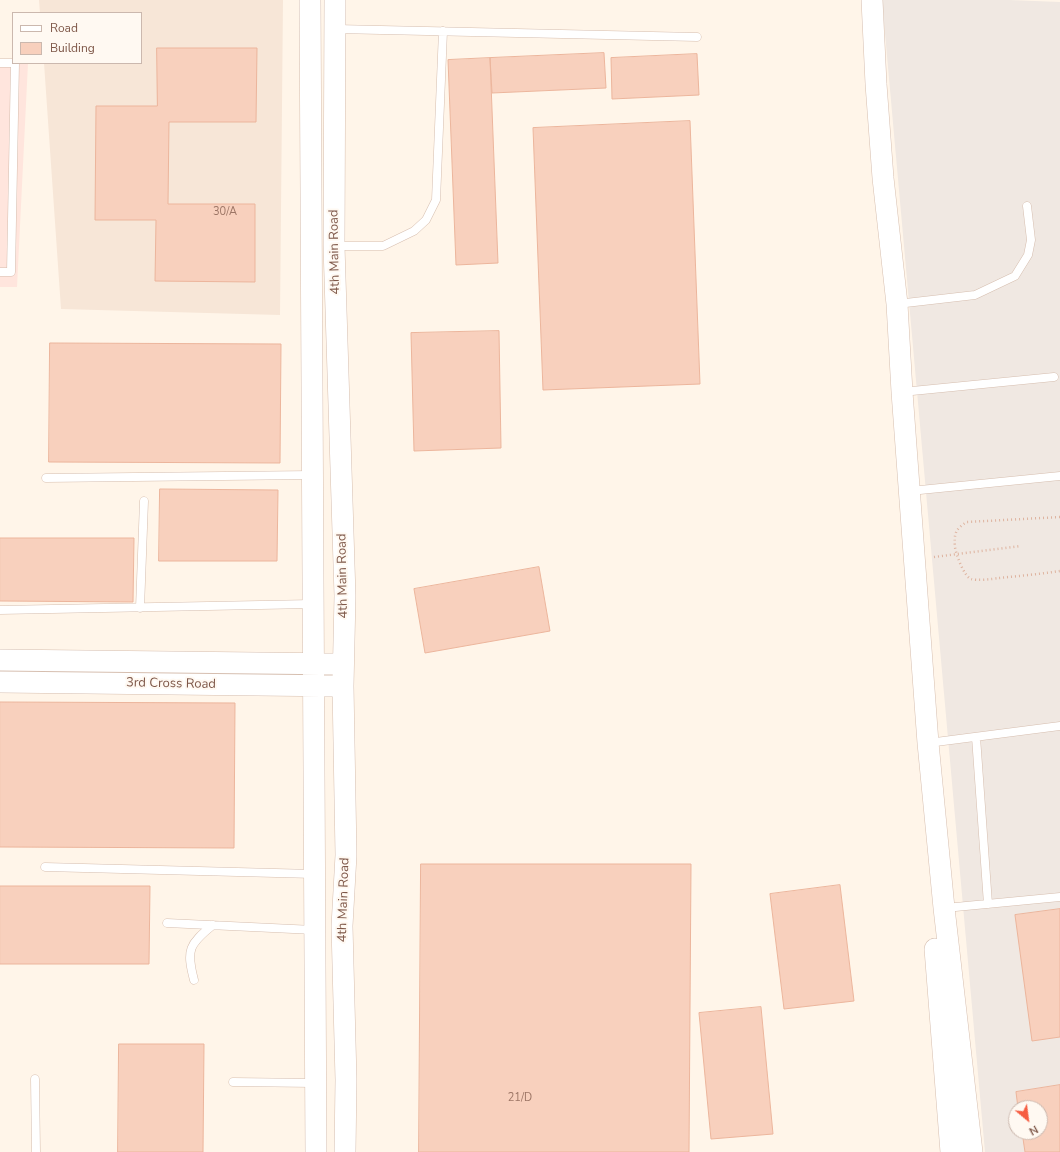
<!DOCTYPE html>
<html>
<head>
<meta charset="utf-8">
<style>
	body { margin:0 }
	#map { position:relative; width:1060px; height:1152px; overflow:hidden; background:#fff5e9; font-family:"Nunito Sans",sans-serif }
	canvas { display:block }
	.legend { position:absolute; left:12px; top:12px; width:130px; height:52px; box-sizing:border-box; background:#fff9f2; border:1px solid #cbb8ae; margin:0; padding:5px 7px; list-style:none; font-size:12px; color:#7e5748 }
	.legend li { display:flex; align-items:center; gap:8px; height:20px }
	.legend b { width:20px; border:1px solid #cbb8ae }
	.north { position:absolute; left:1008px; top:1100px; width:40px; height:40px; box-sizing:border-box; background:#fff9f2; border:1px solid #cbb8ae; border-radius:50%; rotate:151deg; font-size:11px; font-weight:700; line-height:16px; text-align:center; color:#7e5748 }
	.north::after { content:''; display:block; margin:auto; width:14px; height:18px; background:#f65d41; clip-path:polygon(50% 0,100% 100%,50% 72%,0 100%) }
</style>
</head>
<body>
<div id="map">
<canvas width="1060" height="1152"></canvas>
<ul class="legend">
<li><b style="height:5px;background:#fff"></b>Road</li>
<li><b style="height:11px;background:#f8d0bd"></b>Building</li>
</ul>
<div class="north">N</div>
</div>
<script>
const ctx = document.querySelector('canvas').getContext('2d');
ctx.lineJoin = 'round';
function fillPath(path, color) { ctx.fillStyle = color; ctx.fill(path, 'evenodd'); }
function trace(path, color, width, dash) { ctx.strokeStyle = color; ctx.lineWidth = width; ctx.lineCap = dash ? 'butt' : 'round'; ctx.setLineDash(dash || []); ctx.stroke(path); }
function label(font, color, halo, rows, align = 'center') {
  ctx.font = font + ' "Nunito Sans",sans-serif'; ctx.lineWidth = 4; ctx.setLineDash([]); ctx.textBaseline = 'middle'; ctx.strokeStyle = halo; ctx.fillStyle = color; for (const [text, x, y, turn = 0] of rows) {
    ctx.save(); ctx.translate(x, y); ctx.rotate((+turn || 0) * Math.PI / 180); ctx.textAlign = isNaN(turn) ? turn : align; if (halo) ctx.strokeText(text, 0, 0); ctx.fillText(text, 0, 0); ctx.restore();
  }
}
const residential = new Path2D(`
	M39,0H283L280,315L61,309L44,63H141V13H40Z`);
const commercial = new Path2D(`
	M0,59L13,63H28L17,287H0Z`);
const industrial = new Path2D(`
	M882,0H1009L1060,2V1152H985ZM1016,1108H1040V1132H1016Z`);
const building = new Path2D(`
	M157,48H257L256,122H169L168,204H255V282L155,281L156,220H95L96,106H157Z
	M604,53L606,88L492,93L490,58Z
	M697,54L699,95L612,99L611,58Z
	M490,58L498,263L456,265L448,60Z
	M690,121L700,384L543,390L533,128Z
	M499,331L501,448L414,451L411,333Z
	M50,343L281,344L280,463L49,462Z
	M160,489L278,490L277,561H159Z
	M0,538H134L133,602L0,601Z
	M539,567L550,631L425,653L414,589Z
	M0,702L235,703L234,848L0,847Z
	M421,864H691L689,1152H419Z
	M840,885L854,1001L784,1009L770,894Z
	M0,886H150L149,964H0Z
	M1060,909V1037L1032,1041L1015,915Z
	M761,1007L773,1134L711,1139L699,1013Z
	M119,1044H204L203,1152H118Z
	M1060,1085V1152H1025L1022,1132H1040V1108H1018L1016,1092Z`);
const path = new Path2D(`
	M1060,517L967,522C955,529 954,534 955,547C956,555 964,576 971,579C977,581 992,579 999,578C1019,576 1040,574 1060,571
	M934,557L1021,546`);
const service = new Path2D(`
	M336,29L697,37
	M0,63H13
	M334,246H383L414,231L426,220L436,200L443,31
	M0,272H11L15,63
	M897,304L975,295L1015,276L1028,255L1031,240L1027,206
	M902,392L1054,377
	M46,478L312,475
	M910,491L1060,476
	M140,608L144,501
	M0,610L312,604
	M976,737L988,904
	M928,743L1060,726
	M45,867L314,874
	M945,908L1060,897
	M167,923L314,930
	M194,980C186,950 189,944 213,925
	M35,1079L36,1152
	M233,1082L314,1083`);
const tertiary = new Path2D(`
	M310,0L316,1152
	M335,0L334,246L345,596L343,686L346,855L342,926L346,1080L345,1152
	M872,0L876,84L883,178L897,304L902,392L928,743L944,908L972,1152
	M0,660L343,664
	M0,682L343,686
	M935,949L951,1152`);
const numberNames = [
	["30/A",225,212],
	["21/D",520,1098]
];
const streetNames = [
	["4th Main Road",335,252,-91],
	["4th Main Road",343,576,-91],
	["3rd Cross Road",171,684,1],
	["4th Main Road",344,900,-88]
];
fillPath(residential, '#f7e6d7');
fillPath(commercial, '#ffe5dd');
fillPath(industrial, '#f0e8e2');
fillPath(building, '#f8d0bd');
trace(building, '#ecb59c', 1);
trace(service, '#d6beaf', 9);
trace(tertiary, '#d6beaf', 22);
trace(path, '#deb39f', 2.5, [1, 3]);
trace(service, '#fff', 8);
trace(tertiary, '#fff', 21);
label('11px', '#9c7565', null, numberNames);
label('13px', '#7e5748', '#fff9f2', streetNames);
</script>
</body>
</html>
